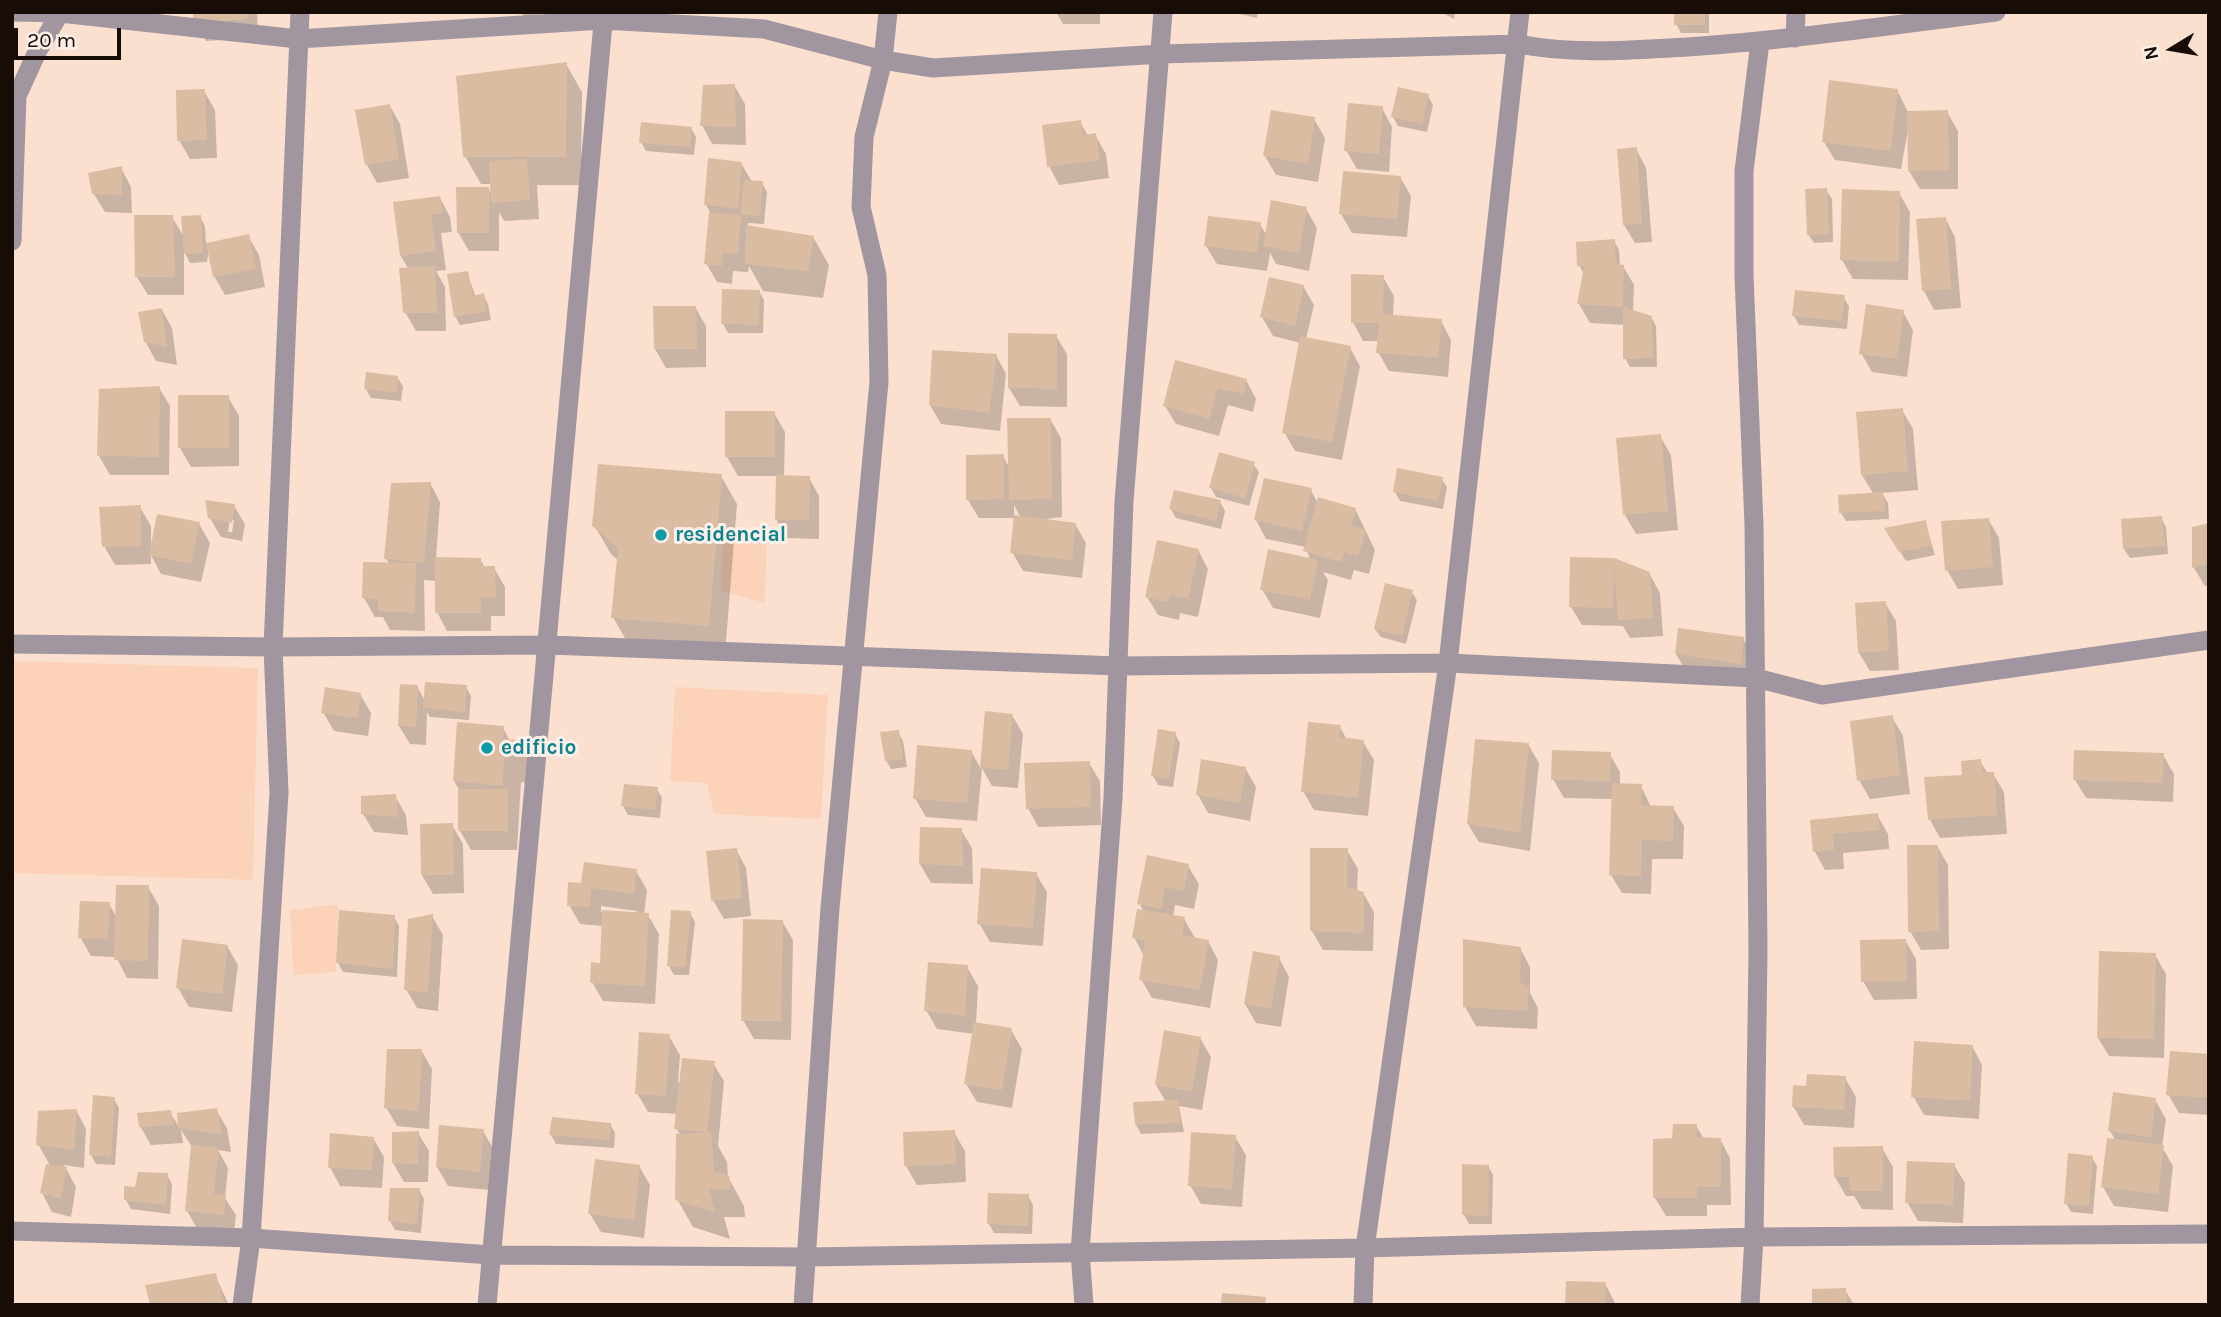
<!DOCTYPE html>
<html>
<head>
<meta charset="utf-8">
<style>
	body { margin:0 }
	#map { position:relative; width:2221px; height:1317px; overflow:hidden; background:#fbe0cf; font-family:Karla,sans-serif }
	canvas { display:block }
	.frame { position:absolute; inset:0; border:14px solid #180d06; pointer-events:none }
	.north { position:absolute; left:2137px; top:14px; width:70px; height:70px; -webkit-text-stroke:5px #fef0e8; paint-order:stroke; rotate:259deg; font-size:19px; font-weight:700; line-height:28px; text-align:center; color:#180d06 }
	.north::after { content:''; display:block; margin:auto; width:24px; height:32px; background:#180d06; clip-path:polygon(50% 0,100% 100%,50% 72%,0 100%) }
	.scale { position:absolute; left:14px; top:28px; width:107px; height:32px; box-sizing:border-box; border:4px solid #180d06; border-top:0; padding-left:9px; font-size:21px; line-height:24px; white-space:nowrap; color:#180d06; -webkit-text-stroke:5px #fef0e8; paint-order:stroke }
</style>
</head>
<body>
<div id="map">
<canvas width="2221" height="1317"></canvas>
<div class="frame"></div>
<div class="north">N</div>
<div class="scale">20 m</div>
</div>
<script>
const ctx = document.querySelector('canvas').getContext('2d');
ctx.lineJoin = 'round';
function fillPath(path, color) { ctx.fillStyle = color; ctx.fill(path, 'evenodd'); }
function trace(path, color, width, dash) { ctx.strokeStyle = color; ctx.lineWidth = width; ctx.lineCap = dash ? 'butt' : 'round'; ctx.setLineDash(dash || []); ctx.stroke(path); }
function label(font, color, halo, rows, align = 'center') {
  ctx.font = font + ' Karla,sans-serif'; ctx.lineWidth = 6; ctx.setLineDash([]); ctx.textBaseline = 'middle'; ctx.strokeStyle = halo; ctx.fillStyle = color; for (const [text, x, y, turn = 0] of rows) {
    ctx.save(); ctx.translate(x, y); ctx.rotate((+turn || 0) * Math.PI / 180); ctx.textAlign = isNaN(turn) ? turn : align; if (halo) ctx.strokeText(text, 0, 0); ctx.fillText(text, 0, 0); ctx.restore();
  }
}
const built = new Path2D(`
	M767,529L765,603L721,591L723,534Z
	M14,661L258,668L253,880L12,873Z
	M675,687L828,695L821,819L714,814L707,783L670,781Z
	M338,904L336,972L293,975L290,910Z`);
const shadow = new Path2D(`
	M194,12H257L258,38L206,41L195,23Z
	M521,12H537L538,21L525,20Z
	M1056,12H1100V24H1063Z
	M1232,12H1258L1257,18Z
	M1441,12H1455L1454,19Z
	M1676,12H1709V33H1681L1676,24Z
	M566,64L582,92L581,185H537L539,219L504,221L499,212V251H469L458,232L488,188L493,197L492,184H481L465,156Z
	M734,85L745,104L746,145L712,144L702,125Z
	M1897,90L1908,112H1947L1958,131V189H1920L1909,171V124L1901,169L1835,160L1824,142Z
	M204,91L215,110L217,158L190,159L179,140Z
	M1428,96L1433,105L1427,132L1398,126L1393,117Z
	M390,106L400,124L409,178L377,183L367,165Z
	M1382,108L1392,127L1389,172L1357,169L1346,150Z
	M1314,119L1325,138L1318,182L1276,175L1265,156Z
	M1080,122L1088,136L1095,135L1106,154L1109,178L1059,185L1049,166Z
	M691,128L696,137L694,155L646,151L641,142Z
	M1636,149L1646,168L1652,242L1635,243L1624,225Z
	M741,163L752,182L762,183L767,192L764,224L748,223V227L813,237L829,265L823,298L763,291L749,266L748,272L733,271L732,284L717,282L706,263L711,214L706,205Z
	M121,168L131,187L132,213L105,212L94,194Z
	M1400,177L1411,196L1407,237L1352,233L1341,214Z
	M1826,190L1832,199L1833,242L1814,243L1808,234Z
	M1899,193L1910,212L1908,280L1853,279L1842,260Z
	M440,198L450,217L452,232L441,233L446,270L436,271L445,287L446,331H416L405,312L409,270L401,256Z
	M1306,209L1317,228L1309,271L1276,264L1270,253L1267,271L1217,264L1206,246L1260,224L1267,236Z
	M172,217L184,237L200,217L205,226L206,245L248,236L259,255L265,287L225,295L214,276L209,247L207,262L190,263L184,251V295H148L137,277Z
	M1945,218L1955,237L1961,308L1934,310L1924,291L1918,220Z
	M1614,241L1619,250L1620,266H1623L1634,285L1633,312L1651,317L1656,326L1657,367H1630L1625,358V325L1590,323L1579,304L1584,274L1579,265Z
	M467,273L476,297L483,295L488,304L491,320L460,325L455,316Z
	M1383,277L1394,296L1393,317L1441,321L1451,340L1448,377L1389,371L1378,352L1379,341H1363L1353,322Z
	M1303,286L1314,305L1306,339L1350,348L1360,366L1342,460L1295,451L1284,432L1301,343L1273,336L1262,317Z
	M759,291L764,300L763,333H728L723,324Z
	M1843,297L1849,306L1847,329L1799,325L1794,316Z
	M695,307L706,326V367L666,368L655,349Z
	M162,310L172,328L177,365L156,361L145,341Z
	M1903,312L1913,330L1907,377L1872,372L1861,353Z
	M1056,336L1067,354V407L1020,406L1009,388Z
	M996,355L1006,374L1000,431L941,424L930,405Z
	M1177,362L1246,380L1256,399L1253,412L1228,405L1219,436L1176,424L1165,406Z
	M397,377L403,386L401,401L371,398L366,389Z
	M159,388L170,406L169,475H110L99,456Z
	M228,397L239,416V466L191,467L180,448Z
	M1902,410L1913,429L1918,490L1882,493L1888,503L1889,519L1846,521L1841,513L1874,495L1862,475Z
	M774,413L785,432L784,477L809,478L819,496V539L787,538L776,519L777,476H738L727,457Z
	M1050,419L1061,438L1062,517L1039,520L1075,524L1086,543L1082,578L1023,571L1012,552L1016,518H979L968,500L1003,456L1010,469ZM1014,505L1021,518L1014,517Z
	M1660,436L1671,455L1678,530L1636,534L1625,515Z
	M1253,464L1259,472L1249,506L1216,497L1211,488Z
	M721,476L737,504L725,654L629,645L613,617L618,560L611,554L594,525Z
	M1441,478L1447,487L1443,509L1400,501L1395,492Z
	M430,483L440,502L436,559H480L485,568H494L505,587V616H491V631H447L437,612V581L424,580L425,631L390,630L383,617H375L364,598L390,564L386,559Z
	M1310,489L1318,503L1355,509L1375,550L1369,574L1354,570L1351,580L1323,572L1328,580L1320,618L1273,608L1262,589L1310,560L1306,547L1266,539L1256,520Z
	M1220,502L1225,511L1221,529L1176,518L1171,509Z
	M234,506L245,524L242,541L221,537L210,518ZM230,520H234L232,532H228Z
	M140,507L151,526V546L199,524L210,543L201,582L161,574L151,555V564L115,565L104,546Z
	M2161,518L2166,527L2168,554L2130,558L2124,549Z
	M1988,519L1999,538L2003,585L1958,589L1947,570Z
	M1925,522L1935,555L1906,561L1891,538Z
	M2209,525V585L2205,586L2194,568V528Z
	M1198,550L1208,569L1198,617L1180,613L1179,620L1158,615L1147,597Z
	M1614,560L1649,573L1660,593L1663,636L1630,638L1623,626L1582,625L1571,607Z
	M1411,591L1417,600L1406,644L1381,637L1375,629Z
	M1885,603L1896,621L1899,670L1870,671L1859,653Z
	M1743,639L1754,658L1751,682L1687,673L1676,654Z
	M417,686L425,701L466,687L471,696L469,720L430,717L427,712L426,745L410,744L399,726Z
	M360,694L371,713L368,736L334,731L323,712Z
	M987,713L1012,715L1023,734L1018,788L992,786L982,768L977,821L926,817L915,798L971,751L981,769Z
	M1892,717L1903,736L1910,794L1870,799L1859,780Z
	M1340,727L1347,740L1363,742L1374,760L1368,816L1314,810L1303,791Z
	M503,728L510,741L518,742L534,770L532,783L521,782L517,850H471L460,831V791L454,781Z
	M898,732L903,741L907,767L891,769L886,760Z
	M1175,734L1180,743L1173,787L1158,785L1153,776Z
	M1528,744L1539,763L1530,851L1479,842L1468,824Z
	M1609,753L1620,772V785L1641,786L1651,807L1673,808L1684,826L1683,859H1652L1651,894L1622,893L1611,875L1613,799L1564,798L1553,779Z
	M2163,755L2174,774L2173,802L2086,798L2075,780Z
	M1980,761L1988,774H1993L2004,792L2007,834L1940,838L1930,820L1964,776Z
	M1089,763L1100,781L1101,825L1038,827L1028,808Z
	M1245,768L1256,787L1250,821L1208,813L1198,795Z
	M657,789L662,798L660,818L628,815L623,806Z
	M395,796L406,815L408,835L374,832L363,814Z
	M1877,815L1888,834L1889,849L1843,853L1844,869L1825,870L1815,852L1812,821Z
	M452,825L463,844L464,893L433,894L422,875Z
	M961,830L972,848L973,884L931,883L920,864Z
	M1937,846L1948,865L1949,949L1921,950L1910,931Z
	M736,849L746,868L751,916L724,919L713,900Z
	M1347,850L1358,869L1357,892L1363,893L1374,912L1373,951L1323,950L1312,931Z
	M1188,866L1199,884L1194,909L1175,905L1173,917L1184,919L1195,938L1208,941L1218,960L1210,1008L1152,998L1141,979L1144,956L1134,937L1144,912L1139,903Z
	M636,871L647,890L644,915H648L659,934L655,1004L603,1001L592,982L602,965L603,926L580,924L569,905L583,885ZM601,906L637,911L636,914L601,912Z
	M1036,874L1047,892L1043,946L990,942L979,923Z
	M148,887L159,906L158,979L127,978L116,957L91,956L80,937L109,904L117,918Z
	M690,913L695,922L689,975H674L669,966Z
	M432,916L443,935L438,1011L417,1008L406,989Z
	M394,917L399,926L397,977L343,972L338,963Z
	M782,921L793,940L791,1040L754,1039L743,1020Z
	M1905,940L1916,959L1917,999L1874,1000L1863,981Z
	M227,946L238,965L232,1012L189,1007L178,988Z
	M1520,948L1530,967V993L1538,1008L1537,1029L1476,1026L1465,1007Z
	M2155,955L2166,974L2164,1058L2109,1056L2098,1038Z
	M1279,958L1289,977L1281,1027L1256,1023L1245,1004Z
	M967,967L978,986L976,1024L1011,1030L1022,1049L1012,1108L977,1102L966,1084L974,1034L937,1029L926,1010Z
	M669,1036L680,1055L678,1083L713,1063L724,1081L718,1146L727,1162L728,1177L744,1206L745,1217H724L730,1239L693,1227L677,1199L681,1136L676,1128L678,1114L648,1112L637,1093Z
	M1200,1038L1211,1057L1202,1110L1179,1106L1184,1132L1141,1134L1136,1125L1166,1102L1156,1085Z
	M1972,1046L1982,1065L1979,1119L1924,1115L1913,1096Z
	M421,1050L432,1069L429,1129L397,1126L386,1107Z
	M2209,1056V1115L2179,1113L2168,1094Z
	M1845,1078L1856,1097L1854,1128L1804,1125L1793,1106Z
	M114,1099L119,1108L115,1165L96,1164L91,1155Z
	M2155,1100L2166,1119L2162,1147L2173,1166L2168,1212L2114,1206L2103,1187L2116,1141L2110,1131Z
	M76,1110L86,1129L84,1168L64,1165L76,1187L71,1217L52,1212L42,1193L51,1167L38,1144Z
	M216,1110L227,1128L231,1152L218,1150L228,1168L225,1198L236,1215L234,1233L198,1230L187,1211L192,1147L181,1130L183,1143L151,1145L140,1126L170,1112L180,1129L178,1114Z
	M610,1124L615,1133L614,1148L556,1144L551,1135Z
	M1696,1126L1704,1139H1720L1730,1158L1731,1205H1707V1216H1666L1655,1198L1674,1140Z
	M483,1131L494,1150L490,1190L448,1186L437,1167Z
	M954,1132L965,1151L966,1182L917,1185L906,1166L905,1134Z
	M418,1133L429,1151L428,1182H404L393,1163Z
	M1235,1137L1246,1155L1242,1207L1201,1204L1190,1185Z
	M373,1138L384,1157L382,1188L340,1186L330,1167Z
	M1882,1148L1893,1167V1210L1862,1209L1854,1196H1846L1835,1177Z
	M2092,1158L2097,1166L2093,1214L2071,1212L2066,1203Z
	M1954,1165L1965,1183L1963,1223L1918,1221L1907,1202Z
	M639,1166L650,1185L644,1238L601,1232L590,1214Z
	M1488,1166L1493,1175L1492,1224H1469L1464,1215Z
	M167,1175L172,1184L170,1214L131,1209L126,1200L137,1189Z
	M419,1190L424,1199L421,1233L395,1230L390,1221Z
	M1028,1196L1033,1205L1032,1234L994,1233L989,1224Z
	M215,1275L229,1305H151Z
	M1605,1283L1616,1305H1567Z
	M1845,1290L1854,1305H1814Z
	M375,1304H439L440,1305H375Z`);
const building = new Path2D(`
	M193,12H248L249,19L193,23Z
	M1674,12H1705V25H1674Z
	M567,62L566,157H463L456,76Z
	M1829,80L1898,89L1891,151L1822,142Z
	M735,84L736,127L700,126L703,85Z
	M1398,87L1429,94L1422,124L1391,117Z
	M205,89L207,140L177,141L176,90Z
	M1348,103L1383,106L1379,154L1344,151Z
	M390,104L399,160L365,165L355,110Z
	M1271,110L1315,117L1308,164L1263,156Z
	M1948,110L1949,170L1908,171L1907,111Z
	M1081,120L1083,135L1096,133L1100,160L1047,167L1042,125Z
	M641,122L692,127L690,147L639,143Z
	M1637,147L1642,224L1623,225L1617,149Z
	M708,158L742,162L738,209L704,205Z
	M527,159L530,200L491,203L489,161Z
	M122,166V195L92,194L88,173Z
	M1343,171L1401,176L1397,219L1339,214Z
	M744,180L763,181L760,216L740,214Z
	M456,187H489V233H457Z
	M1827,188L1829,234L1807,235L1805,189Z
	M1842,189L1900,191L1899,262L1840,260Z
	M440,196L443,213L431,215L436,251L400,256L393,202Z
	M1271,200L1307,207L1299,253L1263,246Z
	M709,212L741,215L738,254L723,253L722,266L704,264Z
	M134,215H173L175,277H135Z
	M201,215L203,253L184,254L181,216Z
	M1208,216L1261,222L1257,253L1204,246Z
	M1946,217L1951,289L1922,291L1916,219Z
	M746,225L814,236L808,271L745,264Z
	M249,234L256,269L213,277L206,243Z
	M1615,239L1616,264L1624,265L1623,307L1577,304L1584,266H1577L1576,242Z
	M435,266L437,313H403L399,268Z
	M468,271L473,296L484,293L487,311L454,317L447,274Z
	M1351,274L1384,275L1383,314L1442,319L1438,358L1376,353L1379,323H1351Z
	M1269,277L1304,285L1295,326L1260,317Z
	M722,289L760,290L759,325L721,324Z
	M1795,290L1845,295L1842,321L1792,316Z
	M1866,304L1904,310L1897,359L1859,354Z
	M653,306H696L697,349H654Z
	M1623,307L1652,316L1653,358L1623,359Z
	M162,308L167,347L144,342L138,312Z
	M1008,333L1057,334V389L1008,388Z
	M1300,336L1351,346L1332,442L1282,433Z
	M932,350L997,354L989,413L929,405Z
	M1175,360L1247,379L1243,394L1218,388L1209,419L1163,406Z
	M366,372L398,376L397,393L364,389Z
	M160,386L159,457L97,456L99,389Z
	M178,395H229V448H178Z
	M1903,408L1908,471L1861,475L1856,412Z
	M725,411H775V457H725Z
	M1007,418H1051L1052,499L1009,500Z
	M1661,434L1668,511L1623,515L1616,438Z
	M1219,452L1255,462L1245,498L1209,488Z
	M1004,454V499L966,500V455Z
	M598,464L722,474L709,626L611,618L618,548L592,526Z
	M1397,468L1443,477L1438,501L1393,492Z
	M776,475L810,476L809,520H775Z
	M1264,478L1312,488L1302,531L1254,520Z
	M431,482L424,563L384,559L391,483Z
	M1174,490L1221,500L1216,521L1169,509Z
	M1883,492L1885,511L1839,513L1838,495Z
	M1318,497L1356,508L1351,526L1366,530L1358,556L1344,552L1341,562L1303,551Z
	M205,500L235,504L232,523L208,518Z
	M141,505V546L102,547L99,507Z
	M157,514L200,522L191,564L149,555Z
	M1014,515L1076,523L1072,560L1010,553Z
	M2162,516L2165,546L2123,549L2121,519Z
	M1989,518L1993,567L1945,571L1941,521Z
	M1926,520L1931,546L1899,552L1884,528Z
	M2209,523V564L2192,568V527Z
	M1157,540L1199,549L1188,599L1170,595L1168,602L1145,597Z
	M1268,549L1318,560L1310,600L1260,590Z
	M435,557L481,558V566H495L496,598L481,597V613H435Z
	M1570,557L1614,558L1650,572L1653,618L1618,620L1614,564L1613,608L1569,607Z
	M363,562L416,563L415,613L378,611V599L362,598Z
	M1385,583L1413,590L1402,636L1374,629Z
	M1886,601L1889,651L1858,653L1855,603Z
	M1678,628L1744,637L1741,664L1675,654Z
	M425,682L467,685L465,712L423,708Z
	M400,684L418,685L416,727L398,726Z
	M325,687L361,693L358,718L321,713Z
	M985,711L1013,714L1008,770L980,767Z
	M1893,715L1900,775L1857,781L1850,721Z
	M457,722L504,726L503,739L519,740L517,756L505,755L502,786L453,781Z
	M1308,722L1341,725L1339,737L1364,740L1358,798L1301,792Z
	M1158,729L1176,732L1169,779L1151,776Z
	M899,730L903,759L885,761L880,732Z
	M1475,739L1529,743L1520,833L1467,824Z
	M917,745L972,750L967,803L913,799Z
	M1552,750L1611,752L1610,781L1551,780Z
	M2074,750L2164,753L2163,783L2073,780Z
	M1201,759L1246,767L1240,803L1196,795Z
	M1981,759L1983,772H1994L1997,815L1928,820L1924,777L1962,775L1961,761Z
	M1090,761L1091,807L1026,809L1024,763Z
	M1612,783L1642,784L1641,805L1674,806L1673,841L1642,840L1641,876L1609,875Z
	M624,784L658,787L655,810L621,806Z
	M458,789H508V831H458Z
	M396,794L398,817L361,814V796Z
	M1878,813L1880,830L1833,834L1834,850L1813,852L1810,820Z
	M453,823L454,875H421L420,824Z
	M920,827L962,828L963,866L919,864Z
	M1907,845H1938L1939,931L1908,932Z
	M737,848L742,898L711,901L706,851Z
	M1310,848H1348L1347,887L1364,892V933L1310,931Z
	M1147,855L1189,864L1184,891L1165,887L1161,909L1137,904Z
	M584,862L637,869L634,894L591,888L590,907L567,906L568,882L581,883Z
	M981,868L1037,872L1033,928L977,924Z
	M116,885H149L148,961L114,960Z
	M80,901L110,902L108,939L78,938Z
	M1137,909L1185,917L1182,935L1209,940L1200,990L1139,980L1145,940L1132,938Z
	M339,910L395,915L393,969L336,963Z
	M602,910L649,913L645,986L590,983L591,962L600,963Z
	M671,910L691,911L685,967L667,966Z
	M433,914L428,993L404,990L408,919Z
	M743,919L783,920L781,1021H741Z
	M182,939L228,945L222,994L176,988Z
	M1463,939L1521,947L1520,982L1529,987L1527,1011L1463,1007Z
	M1906,939L1907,981L1861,982L1860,940Z
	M1253,951L1280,956L1271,1009L1244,1004Z
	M2099,951L2156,953L2154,1039L2097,1038Z
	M928,962L968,965L965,1016L924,1011Z
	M974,1022L1012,1028L1002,1090L964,1084Z
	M1164,1030L1201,1037L1192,1092L1155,1085Z
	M639,1032L670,1034L666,1096L635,1094Z
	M1914,1041L1973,1045L1970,1101L1911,1097Z
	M387,1049H422L419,1111L384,1108Z
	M2170,1051L2209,1054V1098L2166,1095Z
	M682,1058L715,1061L707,1132L674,1129Z
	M1807,1074L1846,1076L1844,1110L1792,1107L1793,1085L1806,1086Z
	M2113,1092L2156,1098L2151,1137L2108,1131Z
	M93,1095L115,1097L111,1157L89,1155Z
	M1178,1100L1180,1123L1135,1125L1133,1102Z
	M217,1108L222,1134L178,1128L177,1113Z
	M77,1109L74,1150L36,1145L38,1111Z
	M171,1110L174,1125L139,1127L137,1113Z
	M552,1117L611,1123L610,1140L549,1135Z
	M1673,1124H1697L1696,1137L1721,1138V1187H1697V1198H1653V1139L1672,1138Z
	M439,1125L484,1129L480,1172L436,1167Z
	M955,1130L956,1164L904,1166L903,1132Z
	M419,1131L418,1164L392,1163V1132Z
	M711,1132L714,1172L729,1176L731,1190L709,1189L715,1212L675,1200L676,1134Z
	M1191,1132L1236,1135L1232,1189L1188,1186Z
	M330,1133L374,1137L372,1170L328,1168Z
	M2107,1138L2164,1145L2158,1194L2101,1187Z
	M191,1145L219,1148L214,1194L226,1195L224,1215L185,1211Z
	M1883,1146V1191H1850L1849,1177H1834L1833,1147Z
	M2068,1153L2093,1156L2089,1206L2064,1204Z
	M595,1159L640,1165L634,1220L588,1214Z
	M1907,1161L1955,1163L1953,1205L1905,1203Z
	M46,1164L67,1167L61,1199L40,1193Z
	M1462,1164L1489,1165L1488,1216L1462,1215Z
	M138,1172L168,1173L166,1205L124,1200V1186L135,1187Z
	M390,1188H420L417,1224L388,1221Z
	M988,1193L1029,1194L1028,1226L987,1224Z
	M216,1273L224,1305H150L145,1285Z
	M1566,1281L1606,1282L1605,1305H1565Z
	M1846,1288L1847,1305H1812V1289Z
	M1222,1293L1266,1297L1265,1305H1221Z`);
const minor = new Path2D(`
	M12,12L60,13L298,39L603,20L764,29L883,60L933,68L1162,54L1518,44C1576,55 1629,50 1688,47C1791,40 1893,25 1996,12
	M1795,38L1796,12
	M12,241L17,96L37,52L60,13
	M12,644L273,647L548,645L1118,666L1448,663L1756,678L1822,695L2209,640
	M12,1231L251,1238L491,1255L807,1257L1365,1248L1754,1237L2209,1234
	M242,1305L251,1238L279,793L273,647L300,12
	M487,1305L604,12
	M803,1305L830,908L879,382L877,275L861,207L864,137L883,60L888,12
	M1084,1305L1080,1252L1113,798L1124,501L1163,12
	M1363,1305L1365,1248L1448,663L1520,12
	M1750,1305L1754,1237L1758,951L1754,525L1744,275V171L1760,42`);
const markers = [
	[661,535,7,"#0f9aa8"],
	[487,748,7,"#0f9aa8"]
];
const cultureNames = [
	["residencial",675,535],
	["edificio",501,748]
];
fillPath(built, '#fcd3b9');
fillPath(shadow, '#0003');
fillPath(building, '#d9bca2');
trace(minor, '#a195a0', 19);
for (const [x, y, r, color] of markers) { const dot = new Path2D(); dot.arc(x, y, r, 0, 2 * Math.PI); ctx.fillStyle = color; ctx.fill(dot); trace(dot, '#fef0e8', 2.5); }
label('bold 21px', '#0d838f', '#fef0e8', cultureNames, 'left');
</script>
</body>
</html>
